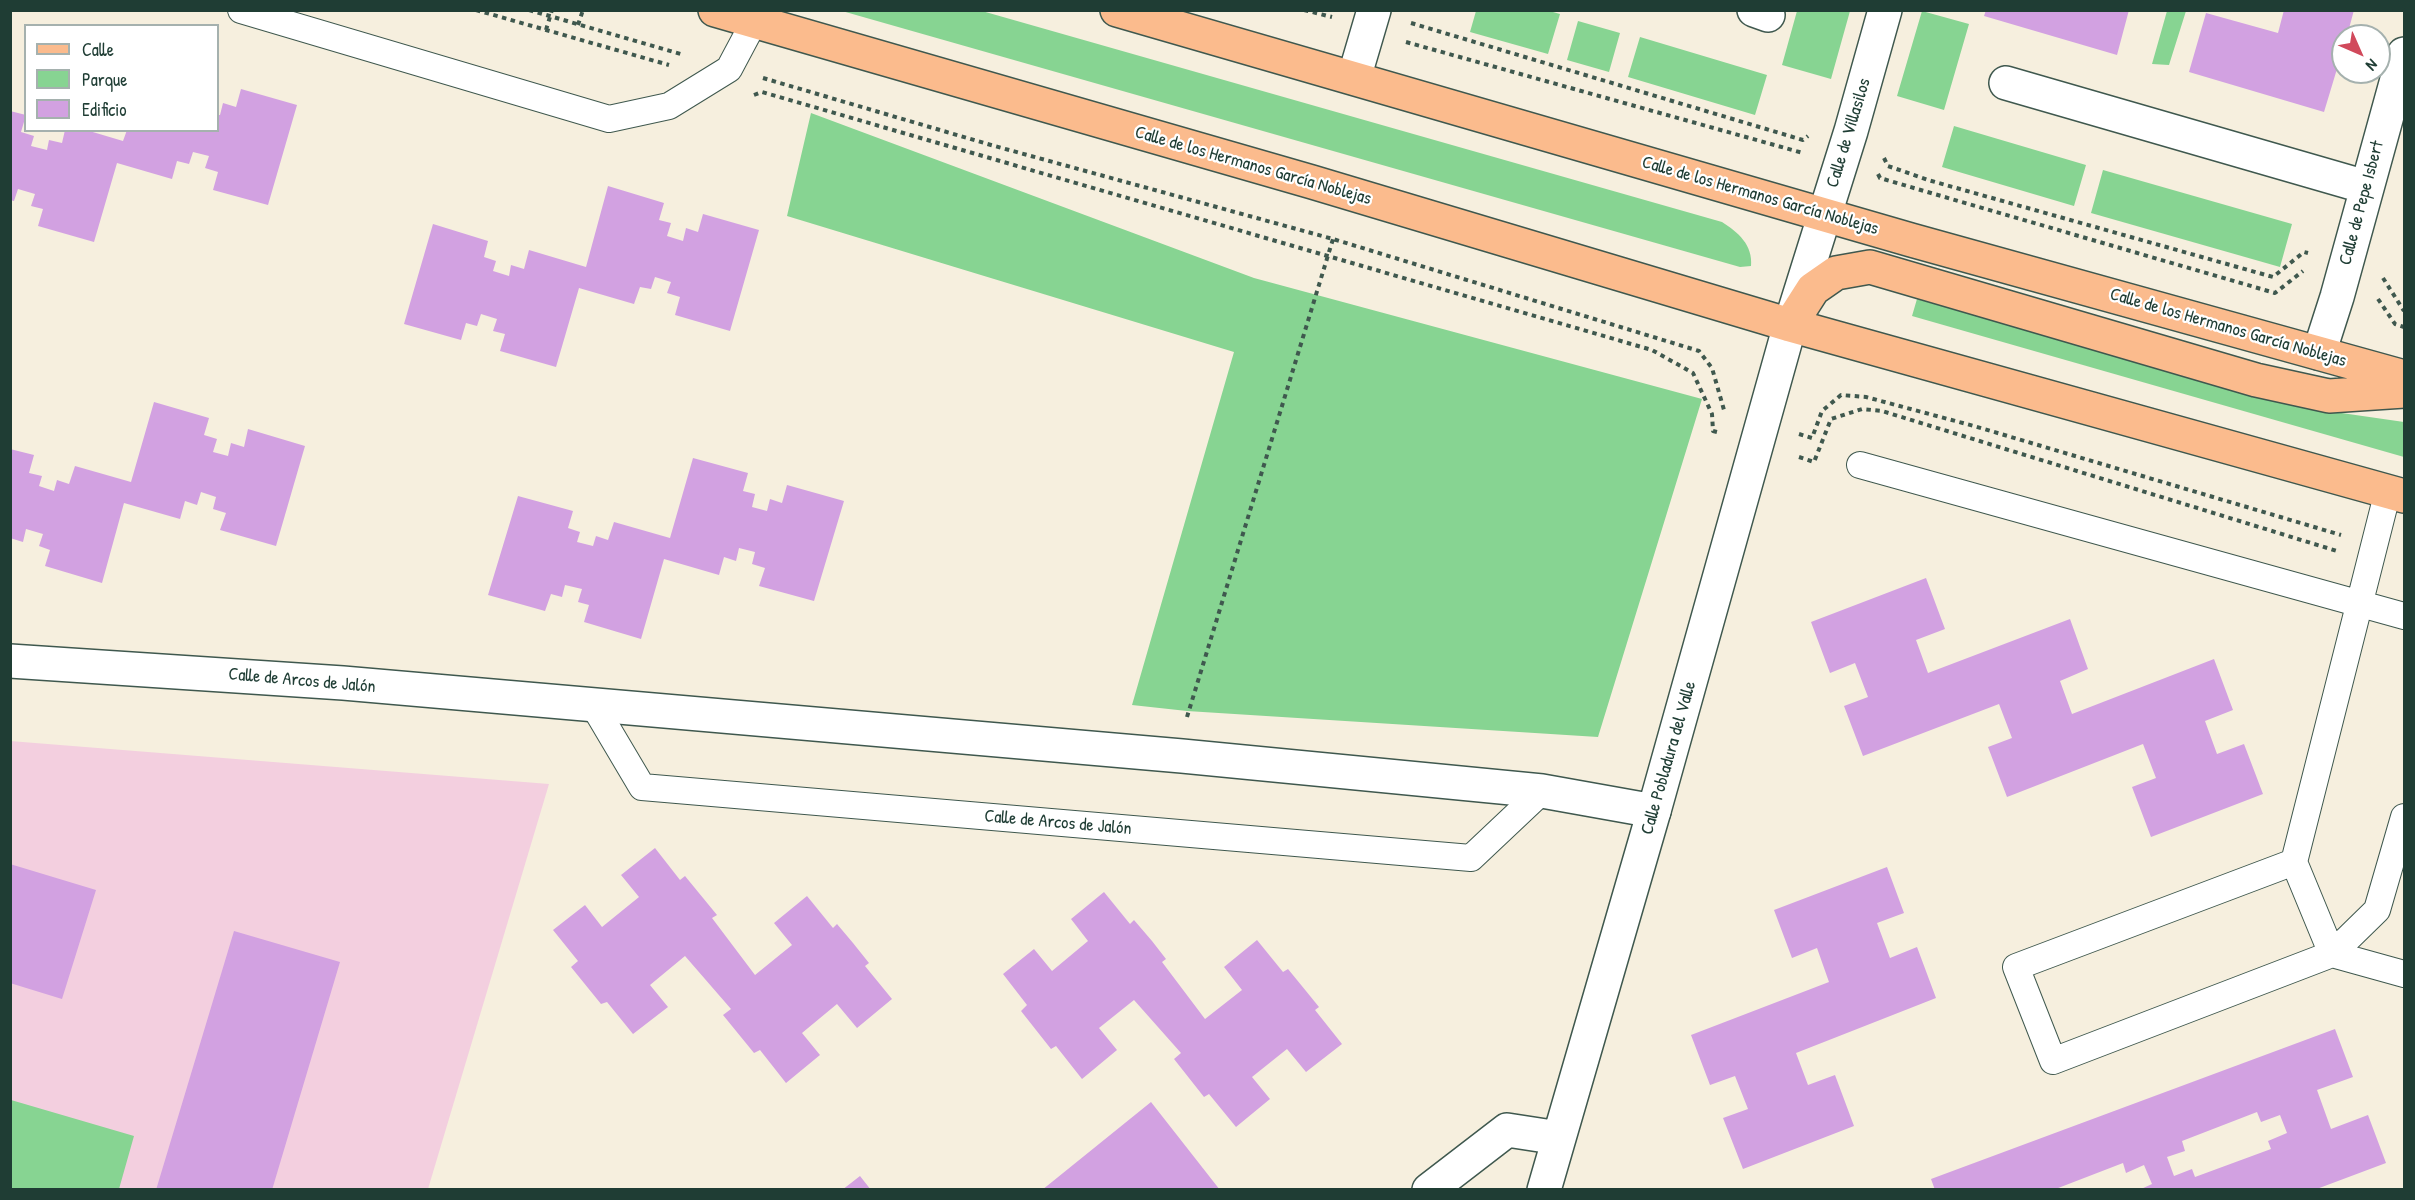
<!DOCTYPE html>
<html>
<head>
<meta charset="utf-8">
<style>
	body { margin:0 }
	#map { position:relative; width:2415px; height:1200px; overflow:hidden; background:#f6efde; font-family:"Patrick Hand",sans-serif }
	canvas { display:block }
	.frame { position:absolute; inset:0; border:12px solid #1f3d34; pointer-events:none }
	.legend { position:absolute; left:24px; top:24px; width:195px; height:108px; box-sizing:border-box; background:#fff; border:2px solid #a5b1ae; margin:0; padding:8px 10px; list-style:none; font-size:18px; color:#1f3d34 }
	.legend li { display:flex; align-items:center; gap:12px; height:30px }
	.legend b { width:30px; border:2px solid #a5b1ae }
	.north { position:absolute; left:2331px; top:24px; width:60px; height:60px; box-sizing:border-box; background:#fff; border:2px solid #a5b1ae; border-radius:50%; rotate:135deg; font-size:16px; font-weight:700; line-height:24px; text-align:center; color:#1f3d34 }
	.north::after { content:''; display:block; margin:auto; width:21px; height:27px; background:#d1495b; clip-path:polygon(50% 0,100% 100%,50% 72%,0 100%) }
</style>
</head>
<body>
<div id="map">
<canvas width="2415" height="1200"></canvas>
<div class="frame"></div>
<ul class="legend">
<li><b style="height:8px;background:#fbbb8d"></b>Calle</li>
<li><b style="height:16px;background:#87d492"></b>Parque</li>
<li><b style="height:16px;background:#d2a1e1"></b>Edificio</li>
</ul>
<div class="north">N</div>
</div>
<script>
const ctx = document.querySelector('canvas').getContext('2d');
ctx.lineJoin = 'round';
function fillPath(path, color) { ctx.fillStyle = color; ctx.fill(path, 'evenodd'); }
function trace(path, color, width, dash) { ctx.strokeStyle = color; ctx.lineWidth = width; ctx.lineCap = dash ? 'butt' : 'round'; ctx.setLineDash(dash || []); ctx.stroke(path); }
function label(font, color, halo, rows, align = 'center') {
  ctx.font = font + ' "Patrick Hand",sans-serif'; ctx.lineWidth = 4.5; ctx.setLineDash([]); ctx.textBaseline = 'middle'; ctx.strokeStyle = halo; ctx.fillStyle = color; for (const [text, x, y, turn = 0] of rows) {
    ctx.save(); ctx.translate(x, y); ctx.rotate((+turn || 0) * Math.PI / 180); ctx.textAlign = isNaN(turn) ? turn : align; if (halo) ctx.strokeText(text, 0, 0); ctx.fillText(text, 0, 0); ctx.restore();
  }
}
const built = new Path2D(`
	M10,741L549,784L428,1189H11Z`);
const green = new Path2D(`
	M1546,10L1560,14L1548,54L1470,32L1476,11Z
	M842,11H982L1722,222C1738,232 1753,245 1751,266L1740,267Z
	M1797,11H1850L1831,79L1782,65Z
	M1922,11L1969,24L1944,110L1897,96Z
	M2167,11H2186L2169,65L2152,64Z
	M1578,21L1620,33L1609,72L1567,60Z
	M1640,37L1767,75L1755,115L1628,77Z
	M811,113L1254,278L1702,399L1598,737L1187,711L1132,705L1234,352L787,216Z
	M1954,126L2086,165L2074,206L1942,167Z
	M2103,170L2292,224L2280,267L2091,213Z
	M1917,299L2300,407L2404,422V457L1912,316Z
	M11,1100L134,1136L119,1189H11Z`);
const building = new Path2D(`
	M1986,10H2129L2117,55L1984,16Z
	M2284,10H2354L2347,36H2343V49L2324,112L2189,72L2206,13L2278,33Z
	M241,89L297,105L268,205L213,190L218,172L205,168L209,156L193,152L189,164L177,161L172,179L117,163L94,242L38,226L43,209L31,206L35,194L18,189L14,201L10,200V111L26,115L21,132L34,136L31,146L47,150L49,140L62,143L65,130H86L123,141L127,130H218V115H220L223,103L236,107Z
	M608,186L664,203L659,220L671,223L667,236L683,241L686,228L698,232L703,214L759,230L730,331L675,315L680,297L667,293L671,282L655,277L651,289L640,287L634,304L579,288L556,367L500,351L505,334L493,331L497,319L481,314L477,326L466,323L461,340L404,324L433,224L488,241L484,257L496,261L493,271L509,276L511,265L524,269L529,250L586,267Z
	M154,402L209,418L204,435L217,439L213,452L228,456L231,443L244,447L248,429L305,446L276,546L220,530L226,513L213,509L216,497L201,492L197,505L185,501L180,519L124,503L102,583L45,566L50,550L39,546L43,534L26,529L23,542L10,538V449L34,455L29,473L42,476L39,486L54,491L57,480L69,484L75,466L131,482Z
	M693,458L748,473L743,491L755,494L752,507L767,511L770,499L782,503L787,485L844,501L814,601L759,586L765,568L752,564L755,552L739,548L736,561L724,557L719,575L664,559L641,639L584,622L589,605L578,602L582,589L565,585L562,597L551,594L545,611L488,595L518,496L573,511L568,528L580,532L577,542L593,546L596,536L608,540L614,522L670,538Z
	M1926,578L1945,629L1916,640L1928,673L2070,619L2088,669L2060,681L2072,714L2214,659L2233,710L2205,721L2217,754L2244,744L2263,794L2151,837L2132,787L2156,778L2143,744L2007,797L1988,747L2012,738L1999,704L1863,756L1844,706L1868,697L1855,663L1830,673L1811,622Z
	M655,848L680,880L685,876L717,915L712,918L755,975L792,945L774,923L807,896L833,928L837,924L853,943L869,963L865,966L892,999L857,1028L837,1004L802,1033L820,1055L786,1083L760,1050L754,1053L723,1015L731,1009L685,956L650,985L668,1007L633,1034L607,1002L601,1004L571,967L578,961L553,930L585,905L602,927L639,897L621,875Z
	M10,864L96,890L62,999L10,983Z
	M1887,867L1904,913L1877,923L1890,958L1917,947L1936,998L1796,1053L1808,1085L1835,1075L1854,1126L1743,1169L1723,1118L1748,1109L1735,1076L1710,1085L1691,1035L1829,982L1817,948L1792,958L1774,910Z
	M1104,892L1130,924L1134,920L1152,941L1166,959L1162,962L1205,1019L1242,990L1224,967L1257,940L1283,972L1288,969L1306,991L1319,1007L1315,1010L1342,1044L1306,1072L1287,1049L1252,1077L1270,1099L1236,1127L1209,1094L1204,1097L1174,1059L1181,1053L1134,1000L1099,1028L1117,1050L1082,1079L1056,1046L1051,1049L1021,1011L1027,1005L1003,974L1034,949L1052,971L1088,941L1071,919Z
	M234,931L340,962L272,1190H156Z
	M2335,1029L2353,1077L2317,1090L2331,1129L2368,1115L2386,1163L2314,1190H2139L2152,1184L2144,1165L2126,1173L2123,1163L2053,1190H1935L1931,1179ZM2257,1112L2261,1122L2280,1115L2287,1133L2268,1141L2271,1149L2195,1177L2192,1169L2174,1176L2167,1157L2185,1151L2182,1141Z
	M1151,1102L1220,1190H1042Z
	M860,1176L871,1190H842Z`);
const path = new Path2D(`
	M476,10L669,65
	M529,10L684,55
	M1304,10L1332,17
	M1411,23L1803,140L1808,136
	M578,25L583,10
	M546,30L552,10
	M1406,42L1803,153
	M763,78L991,145L1333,239L1699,351L1712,368L1724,410
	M754,95L762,92L1652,350L1693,373L1712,414L1713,431L1721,433
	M1884,158L1888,166L1928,180L2273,277L2304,252L2308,253
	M1878,174L1880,178L1924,191L2275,293L2303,271
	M2383,278L2404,311
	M2378,299L2395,324L2404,327
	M1799,434L1812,438L1822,411L1841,395L1866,397L1974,426L2341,535
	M1799,457L1814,462L1831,419L1862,409L1882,411L2337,551
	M1187,717L1333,239`);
const service = new Path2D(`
	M241,10L609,119L669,106L729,69L754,22
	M1860,465L2404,616
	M2388,491L2294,862L2016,967L2053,1061L2332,954L2377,910L2404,817
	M594,706L642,787L1471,858L1542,791
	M2294,862L2332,954L2404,974`);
const minor = new Path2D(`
	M1754,10L1768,15
	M1354,78L1374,10
	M2006,83L2366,187
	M1793,316L1851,131L1885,10
	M2319,353L2337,297L2404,54
	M1429,1190L1507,1130L1559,1138
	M1544,1190L1654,811`);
const tertiary = new Path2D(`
	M10,661L343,683L1182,756L1542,791L1654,811L1790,325`);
const primary = new Path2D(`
	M715,10L1312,182L1790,325L2404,496
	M1117,10L1911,240L2404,377
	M1790,325L1813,289L1836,273L1870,267L2256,380L2329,396L2404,391`);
const streetNames = [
	["Calle de Villasilos",1849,133,-73],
	["Calle de los Hermanos García Noblejas",1253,166,16],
	["Calle de los Hermanos García Noblejas",1760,196,16],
	["Calle de Pepe Isbert",2362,203,-75],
	["Calle de los Hermanos García Noblejas",2228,328,16],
	["Calle de Arcos de Jalón",302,681,5],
	["Calle Pobladura del Valle",1669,758,-74],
	["Calle de Arcos de Jalón",1058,823,5]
];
fillPath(built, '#f3cfdf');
fillPath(green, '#87d492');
fillPath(building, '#d2a1e1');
trace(service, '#3f584e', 28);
trace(minor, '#3f584e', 36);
trace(tertiary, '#3f584e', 36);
trace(primary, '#3f584e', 36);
trace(path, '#3f584e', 4, [4.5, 4.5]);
trace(service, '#fff', 26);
trace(minor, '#fff', 33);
trace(tertiary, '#fff', 33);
trace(primary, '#fbbb8d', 33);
label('18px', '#1f3d34', '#fff', streetNames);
</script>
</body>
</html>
